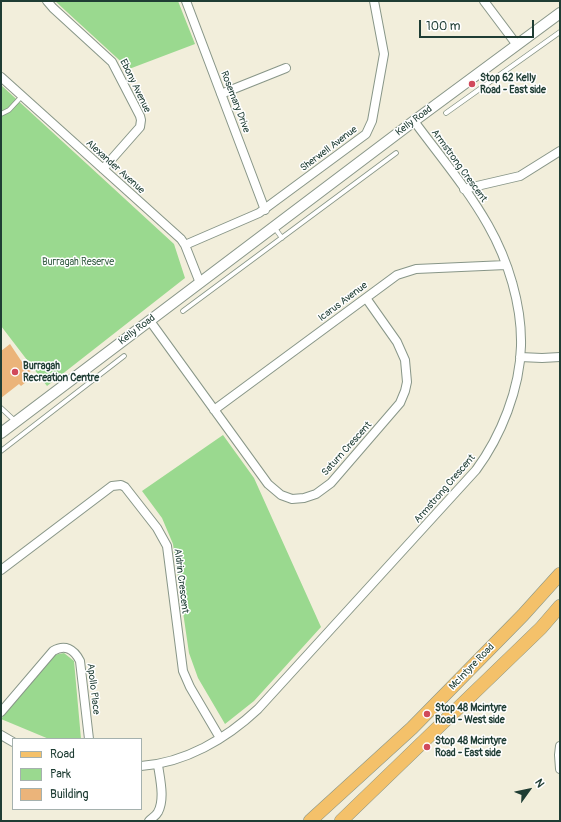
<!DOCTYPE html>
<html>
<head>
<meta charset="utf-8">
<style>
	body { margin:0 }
	#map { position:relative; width:561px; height:822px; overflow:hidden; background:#f2eedb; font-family:Pangolin,sans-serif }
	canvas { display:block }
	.frame { position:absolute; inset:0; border:2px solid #1f3d34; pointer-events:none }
	.legend { position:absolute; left:12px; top:738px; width:130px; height:72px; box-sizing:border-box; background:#fff; border:1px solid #a5b1ae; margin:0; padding:5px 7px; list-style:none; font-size:12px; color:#1f3d34 }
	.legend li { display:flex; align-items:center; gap:8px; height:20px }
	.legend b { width:20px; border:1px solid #a5b1ae }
	.north { position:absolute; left:509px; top:770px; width:40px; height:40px; -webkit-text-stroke:3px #fff; paint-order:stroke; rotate:57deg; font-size:11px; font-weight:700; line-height:16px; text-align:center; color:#1f3d34 }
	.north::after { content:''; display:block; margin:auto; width:14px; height:18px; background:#1f3d34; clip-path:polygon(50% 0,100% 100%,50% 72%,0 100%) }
	.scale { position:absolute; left:419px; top:20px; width:115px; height:18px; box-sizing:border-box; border:2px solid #1f3d34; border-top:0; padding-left:5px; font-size:12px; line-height:14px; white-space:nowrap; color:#1f3d34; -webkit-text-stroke:3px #fff; paint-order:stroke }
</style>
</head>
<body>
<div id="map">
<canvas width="561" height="822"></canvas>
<div class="frame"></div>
<ul class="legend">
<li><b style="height:5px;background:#f4c16a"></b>Road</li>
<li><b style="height:11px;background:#9ad98f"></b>Park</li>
<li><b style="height:11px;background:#ebb47a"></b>Building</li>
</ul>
<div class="north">N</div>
<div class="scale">100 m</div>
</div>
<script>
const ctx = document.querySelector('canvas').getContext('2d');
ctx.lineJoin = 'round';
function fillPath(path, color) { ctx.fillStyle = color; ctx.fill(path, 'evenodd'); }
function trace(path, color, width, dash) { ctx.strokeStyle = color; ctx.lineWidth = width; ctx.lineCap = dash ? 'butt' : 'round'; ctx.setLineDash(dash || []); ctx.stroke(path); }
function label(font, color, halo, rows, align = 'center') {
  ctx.font = font + ' Pangolin,sans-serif'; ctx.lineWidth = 3; ctx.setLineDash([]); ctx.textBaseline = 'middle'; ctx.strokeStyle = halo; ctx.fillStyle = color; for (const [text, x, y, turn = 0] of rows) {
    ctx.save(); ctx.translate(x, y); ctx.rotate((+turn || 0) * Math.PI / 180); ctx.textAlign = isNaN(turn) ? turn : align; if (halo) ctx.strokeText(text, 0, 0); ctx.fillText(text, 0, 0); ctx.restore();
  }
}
const green = new Path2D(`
	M55,1H178L195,44L129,69Z
	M1,85L174,244L185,278L47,386L1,326Z
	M223,435L254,478L321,627L254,701L225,724L198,678L189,653L173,544L162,518L142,491Z
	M64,653L74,661L81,739H49L1,719L54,655Z`);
const building = new Path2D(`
	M10,344L22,362L25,360L32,370L28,373L31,378L21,386L19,384L1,398V351Z`);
const service = new Path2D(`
	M446,113L560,32
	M1,114L9,110L22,96
	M274,227L282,238
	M183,311L396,153
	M1,408L15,421
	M1,451L124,356`);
const minor = new Path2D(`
	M47,1L53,8L112,62L140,116L141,120L140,127L103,169
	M186,1L265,210
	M484,1L517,45
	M1,77L181,239L185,245L200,283
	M221,94L286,68
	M464,189L520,176L560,151
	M185,245L259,213L366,134L372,121L384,54L374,1
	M150,321L268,484L281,495L292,499L304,498L316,494L331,483L400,403L405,391L407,382L405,360L397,342L366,298
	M520,357L542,358L560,357
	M214,410L397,275L416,269L506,265
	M1,570L112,486L121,485L125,487L157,528L167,546L183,671L190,687L220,738
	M1,712L53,651C65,644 74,649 80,661L89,739
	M1,735L13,742
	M560,746L559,755L560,769
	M141,766C185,763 226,739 258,709L476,470C501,436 520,389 521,346C522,305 508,260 488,225C467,188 439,155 414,121
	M149,821C152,818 156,816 158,812C165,799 160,779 158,765`);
const tertiary = new Path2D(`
	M1,433L414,121L560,13`);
const primary = new Path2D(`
	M310,821L412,728L523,615L560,574
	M341,821L541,628L560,606`);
const markers = [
	[472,84,4,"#d1495b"],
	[15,372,4,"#d1495b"],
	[427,714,4,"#d1495b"],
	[427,747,4,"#d1495b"]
];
const poiNames = [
	["Stop 62 Kelly",480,78],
	["Road - East side",480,90],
	["Burragah",23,366],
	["Recreation Centre",23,378],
	["Stop 48 Mcintyre",435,708],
	["Road - West side",435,720],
	["Stop 48 Mcintyre",435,741],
	["Road - East side",435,753]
];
const streetNames = [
	["Ebony Avenue",135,86,64],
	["Rosemary Drive",235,102,69],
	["Kelly Road",414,121,-37],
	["Sherwell Avenue",329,149,-37],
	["Armstrong Crescent",459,166,54],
	["Alexander Avenue",115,167,42],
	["Icarus Avenue",343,302,-37],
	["Kelly Road",137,330,-37],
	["Saturn Crescent",347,449,-48],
	["Armstrong Crescent",445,489,-49],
	["Aldrin Crescent",181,581,83],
	["McIntyre Road",472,667,-46],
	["Apollo Place",93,689,83]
];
const parkNames = [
	["Burragah Reserve",78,262]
];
fillPath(green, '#9ad98f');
fillPath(building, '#ebb47a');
trace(service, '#889688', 5.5);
trace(minor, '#889688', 10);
trace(tertiary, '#889688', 12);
trace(primary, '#889688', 14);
trace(service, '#fff', 4);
trace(minor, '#fff', 8);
trace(tertiary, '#fff', 10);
trace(primary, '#f4c16a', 13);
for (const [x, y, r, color] of markers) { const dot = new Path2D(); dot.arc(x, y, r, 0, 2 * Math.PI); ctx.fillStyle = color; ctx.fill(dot); trace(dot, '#fff', 1.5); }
label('bold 10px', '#1f3d34', '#fff', poiNames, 'left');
label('10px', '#1f3d34', '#fff', streetNames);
label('10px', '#3e644b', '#fff', parkNames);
</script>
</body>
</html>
